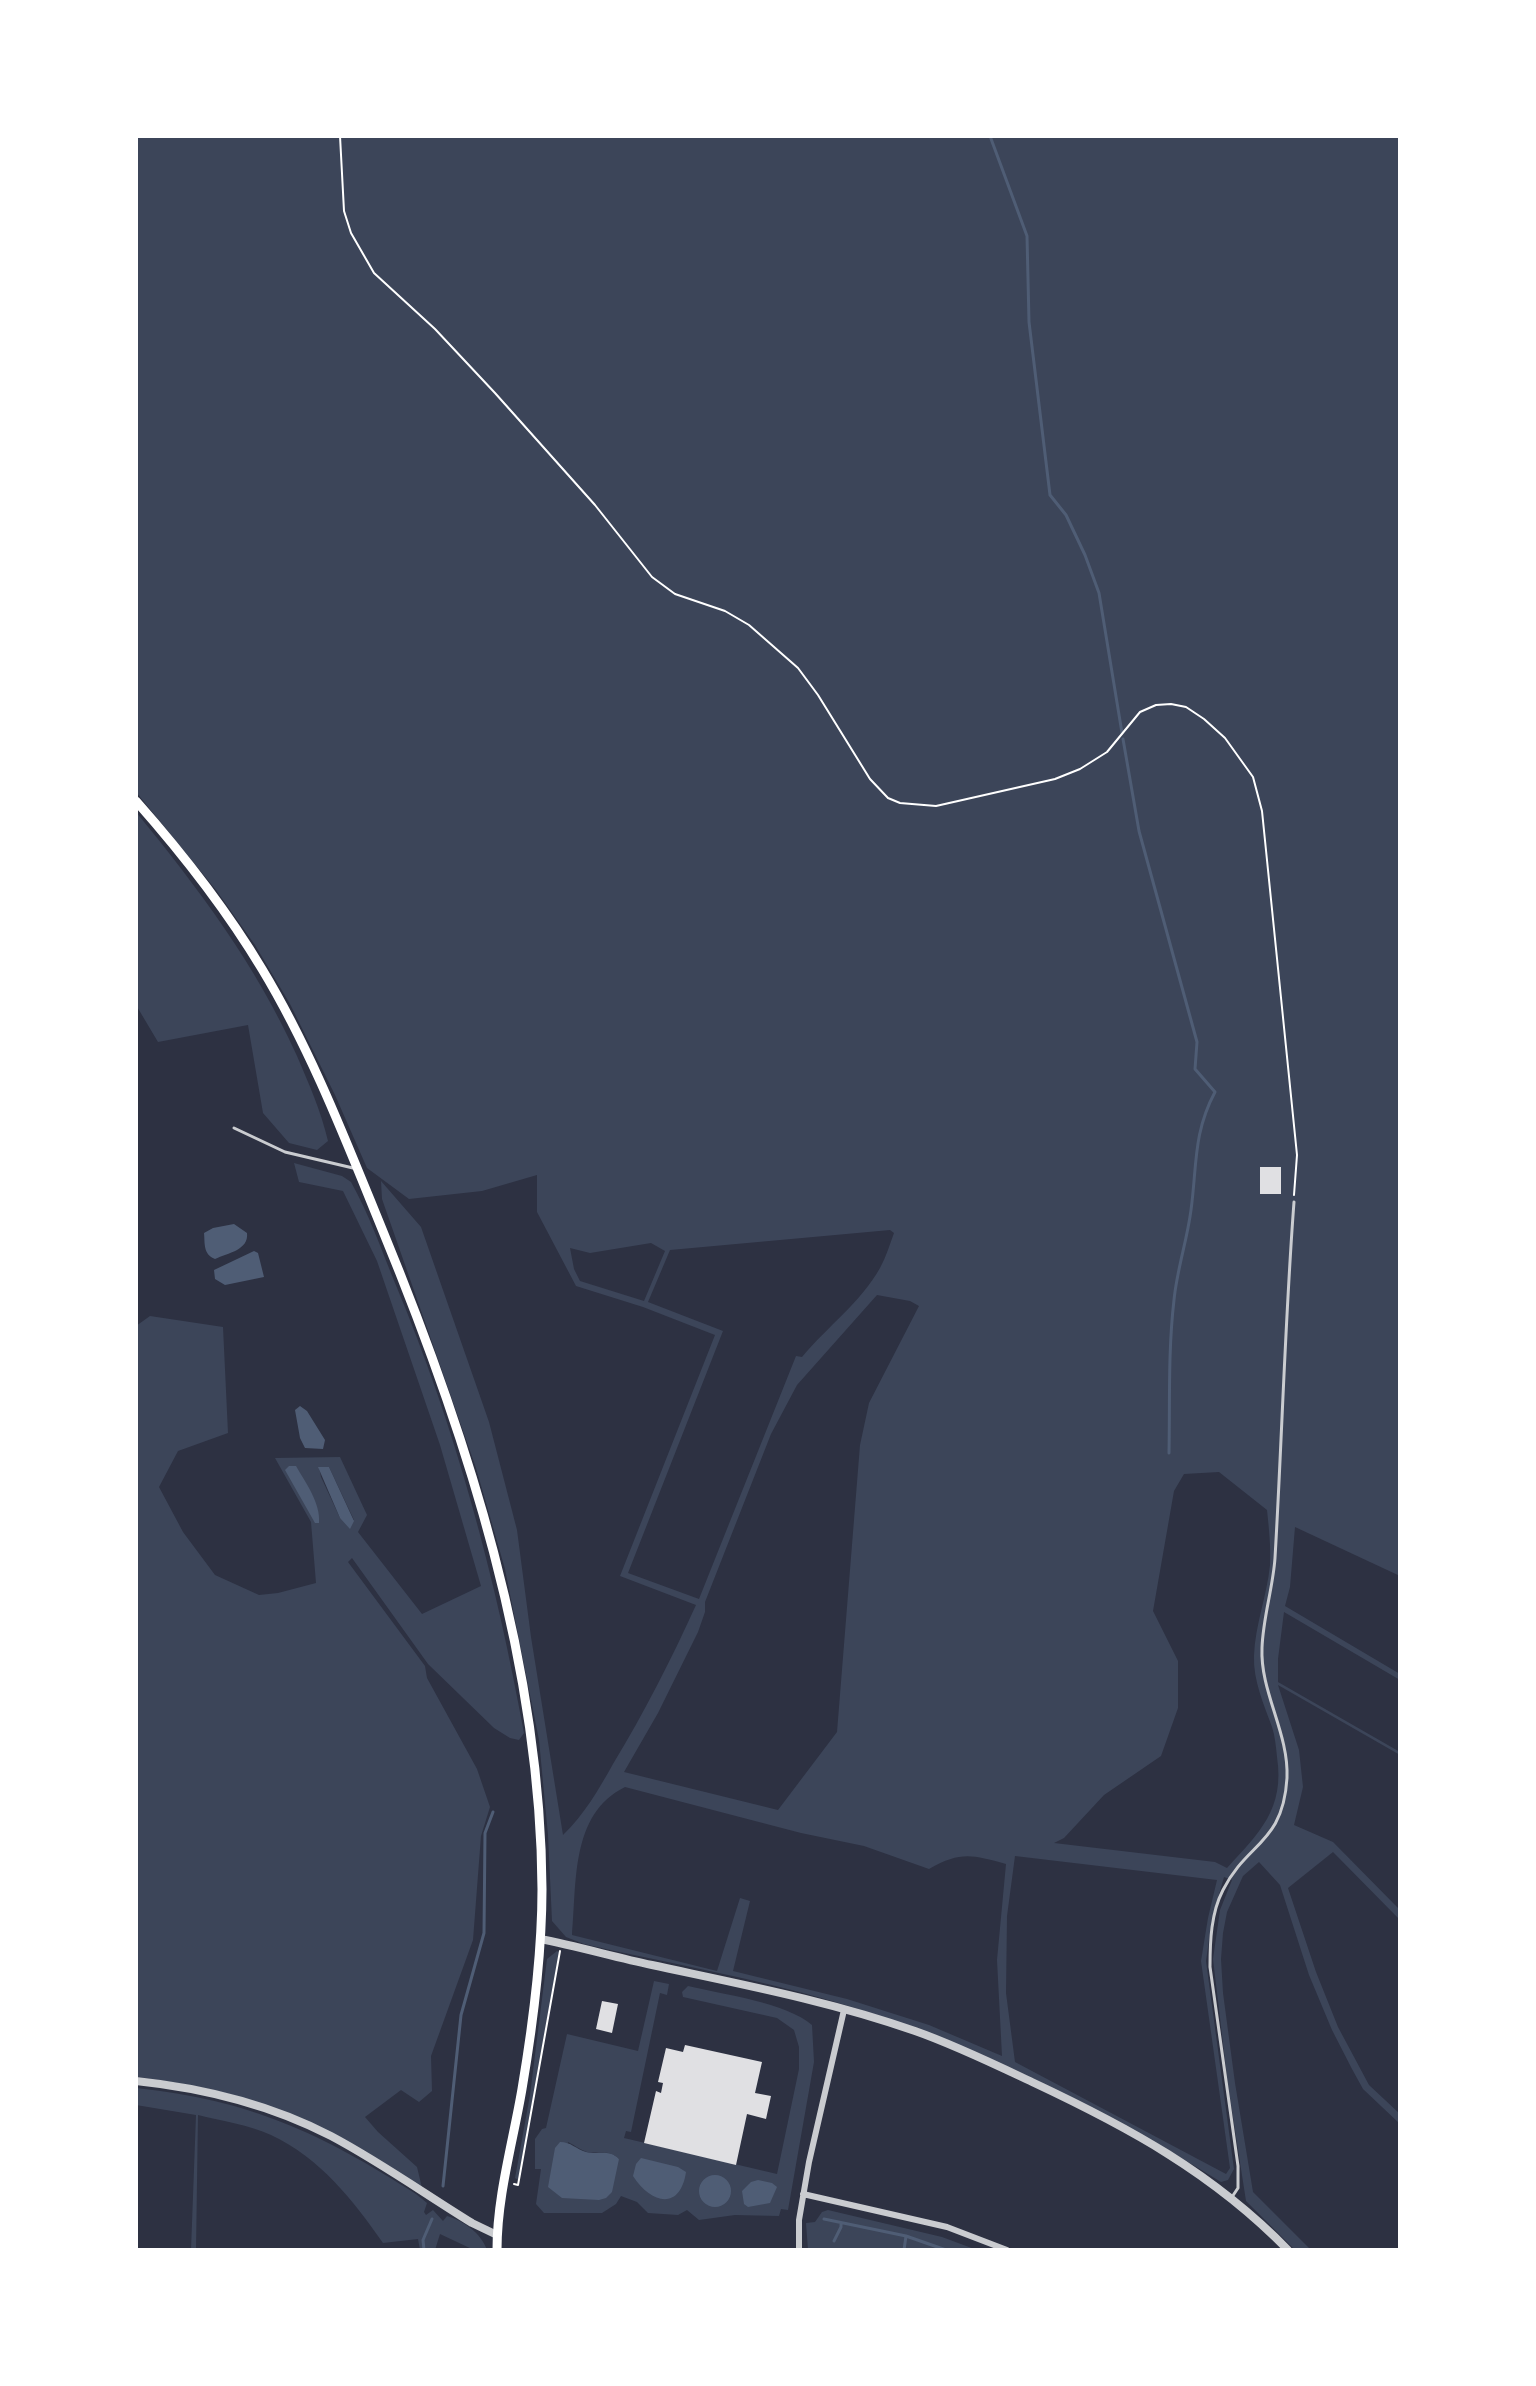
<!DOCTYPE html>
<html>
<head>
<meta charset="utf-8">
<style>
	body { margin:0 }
	#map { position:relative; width:1536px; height:2386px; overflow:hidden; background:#2d3142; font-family:Overpass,sans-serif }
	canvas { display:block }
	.frame { position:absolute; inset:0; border:138px solid #fff; pointer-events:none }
</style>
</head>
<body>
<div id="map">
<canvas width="1536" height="2386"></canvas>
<div class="frame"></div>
</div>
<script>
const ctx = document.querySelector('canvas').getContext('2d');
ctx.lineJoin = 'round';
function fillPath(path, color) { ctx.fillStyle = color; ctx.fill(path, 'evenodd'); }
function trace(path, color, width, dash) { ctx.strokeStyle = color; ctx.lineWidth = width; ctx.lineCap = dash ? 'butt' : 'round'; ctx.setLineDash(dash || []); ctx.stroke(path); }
const green = new Path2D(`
	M136,136H1400V1576L1295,1527L1290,1587L1285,1606L1400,1674V1680L1284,1612L1278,1659V1682L1400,1752V1755L1278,1685L1299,1750L1303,1787L1294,1825L1333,1842L1400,1910V1920L1333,1852L1288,1888L1316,1972L1338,2027L1369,2085L1400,2114V2124L1363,2089L1352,2069L1332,2030L1309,1975L1280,1885L1259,1862L1243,1876L1227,1912L1223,1933L1221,1959L1223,1993L1235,2083L1253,2192L1311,2250H1295L1246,2201L1228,2085L1213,1959L1220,1910L1232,1880L1224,1877L1212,1919L1206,1961L1234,2169L1228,2180L1221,2182C1100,2107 969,2041 832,2001C751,1977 666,1963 584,1944L566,1937L552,1921L548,1835L539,1740L505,1569L476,1468L382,1199L381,1181L421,1227L489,1422L517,1530L531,1637L563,1835C584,1815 599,1789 613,1764C644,1713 671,1660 696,1605L620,1576L715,1335L643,1307L576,1286L537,1212V1175L482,1191L409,1199L367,1168L335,1095L290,1004L255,945L216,890L136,792ZM890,1230L894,1233C890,1244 886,1257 880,1268C861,1302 827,1327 802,1357L796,1356L699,1599L628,1573L723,1331L648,1302L670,1250ZM651,1243L665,1251L644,1301L580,1281L574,1269L570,1248L590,1253ZM877,1295L910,1301L919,1306L869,1403L860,1445L837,1732L778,1810L624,1772L658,1713L698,1632L705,1612V1602L771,1434L797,1385ZM1219,1472L1267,1510C1269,1529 1271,1547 1270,1565C1267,1596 1255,1625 1254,1656C1253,1680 1264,1705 1272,1727C1275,1736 1276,1747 1277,1757C1285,1809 1259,1833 1227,1868L1215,1862L1054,1843L1064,1838L1104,1795L1161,1756L1178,1708V1661L1153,1611L1174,1491L1184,1474ZM625,1787L801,1833L864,1846L929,1869C961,1851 972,1855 1006,1864L997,1960L1002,2056L929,2025L847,1999L733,1971L750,1901L740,1898L717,1971L572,1935C577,1884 570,1814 625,1787ZM1015,1856L1217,1880L1208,1918L1201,1961L1230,2168L1226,2174L1015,2062L1006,1993L1007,1916Z
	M136,812C199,889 256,965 297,1056C309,1084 321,1111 328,1141L317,1150L289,1143L263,1113L248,1025L158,1042L136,1005Z
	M294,1163L342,1176L351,1182C369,1214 381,1249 395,1283C456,1428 496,1579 524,1733L519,1740L510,1738L494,1728L428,1664L352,1558L348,1562L425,1666L427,1678L477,1769L490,1807L481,1836L473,1940L431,2056L432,2091L419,2102L401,2090L365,2117L378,2132L417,2167L423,2192C328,2122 253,2091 136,2077V1326L150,1316L223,1327L228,1433L178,1451L159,1487L183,1532L215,1575L259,1595L278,1593L316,1583L311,1522L275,1458L340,1457L367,1515L358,1532L422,1614L481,1586L440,1445L377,1261L343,1191L299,1182ZM319,1467H329L354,1520L340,1518L321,1477Z
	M557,1951L559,1952L518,2180L515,2178L530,2095L547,1959Z
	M654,1981L669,1984L667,1995L660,1993L631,2132L626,2131L624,2138L777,2174L799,2069V2047L794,2030L777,2018L683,1997L682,1992L688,1986C722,1994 787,2003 812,2025L814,2062L788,2210L781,2209L779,2216L735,2215L699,2220L687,2210L678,2215L648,2213L637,2202L621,2196L616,2204L602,2213H544L536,2204L541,2169H535V2139L542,2129L546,2128L567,2034L638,2051ZM568,2142C574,2145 581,2150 587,2152C599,2154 609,2149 619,2159L562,2198Z
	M136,2088C250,2100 321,2133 416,2194L427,2203L424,2212L426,2215L433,2210L443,2221L447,2216C464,2221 481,2233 487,2250H474L440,2234L435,2250H420L418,2239L383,2243C353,2200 320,2158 271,2135C249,2125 222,2121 198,2115L196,2250H191L196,2115L136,2105Z
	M828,2210L942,2237L977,2250H808L806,2223L815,2222L822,2212Z`);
const water = new Path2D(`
	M234,1224L247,1233C249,1250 228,1253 215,1259C203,1254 205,1244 204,1233L213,1228Z
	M254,1251L258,1253L264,1277L225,1285L215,1279L214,1270Z
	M300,1406L307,1411L325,1440L323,1449L305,1448L300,1438L295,1410Z
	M289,1466H296C305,1482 321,1503 319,1523H315L285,1470Z
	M318,1467H329L354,1521L350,1529L340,1518Z
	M560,2142C571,2142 576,2149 586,2152C599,2155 609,2149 619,2159L612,2192L606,2198L599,2200L562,2198L548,2187L555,2148Z
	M641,2158L678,2167L686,2172C680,2212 650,2203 633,2176L636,2164Z
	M699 2191a16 16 0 1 1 32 0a16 16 0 1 1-32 0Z
	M758,2180L772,2183L777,2187L770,2203L748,2207L744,2204L742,2191L751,2182Z`);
const stream = new Path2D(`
	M990,136L1027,236L1029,322L1050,495L1066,515L1085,555L1099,593L1122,733
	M1123,739L1139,831L1197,1042L1195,1069L1215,1092C1193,1133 1197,1166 1191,1210C1187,1241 1177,1269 1174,1300C1168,1351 1170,1402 1169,1453
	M443,2186L461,2015L484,1933L485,1833L493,1812
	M824,2219L906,2236L946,2250
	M834,2241L841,2227V2224
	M424,2250L423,2240L432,2219
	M904,2250L906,2236`);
const building = new Path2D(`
	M1260,1167H1281V1194H1260Z
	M602,2001L618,2004L612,2033L596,2029Z
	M685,2045L762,2062L755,2093L771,2096L766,2119L747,2114L736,2165L644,2143L656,2091L661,2093L663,2083L658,2082L666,2048L683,2052Z`);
const path = new Path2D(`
	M340,136L344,211L351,233L374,273L435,329L495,393L595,505L652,577L675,594L725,611L749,625L798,668L818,695L870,779L888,798L900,803L936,806L1055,779L1080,769L1107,752L1140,712L1156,705L1171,704L1186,707L1204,719L1225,738L1253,777L1262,811L1297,1155L1294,1195
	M514,2184L518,2185L560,1951`);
const service = new Path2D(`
	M234,1128L285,1152L353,1168
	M1232,2197L1238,2188V2166L1210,1967C1210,1941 1211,1913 1223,1890C1247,1842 1283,1844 1287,1778C1289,1733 1260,1692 1262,1648C1263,1617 1273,1588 1275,1558C1282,1439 1285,1320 1294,1202`);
const minor = new Path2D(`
	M803,2194L947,2227L1007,2250
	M799,2250V2220L809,2162L844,2010`);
const tertiary = new Path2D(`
	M540,1939C577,1946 614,1957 652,1965C740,1984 830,2001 915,2031C955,2045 994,2064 1032,2082C1128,2127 1213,2173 1288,2250
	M136,2081C203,2088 271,2105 331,2136C380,2162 425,2194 472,2223L497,2235`);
const secondary = new Path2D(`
	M136,801C182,853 226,909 262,969C311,1050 346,1141 382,1229C467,1435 541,1664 542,1889C542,1955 533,2024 522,2089C513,2142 497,2196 497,2250`);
fillPath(green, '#3c4559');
fillPath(water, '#4f5d75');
trace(stream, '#4f5d75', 3);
fillPath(building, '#e0e0e3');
trace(path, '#fff', 2);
trace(service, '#caccd0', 3);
trace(minor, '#caccd0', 6);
trace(tertiary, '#caccd0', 8);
trace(secondary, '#fff', 9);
</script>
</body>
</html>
